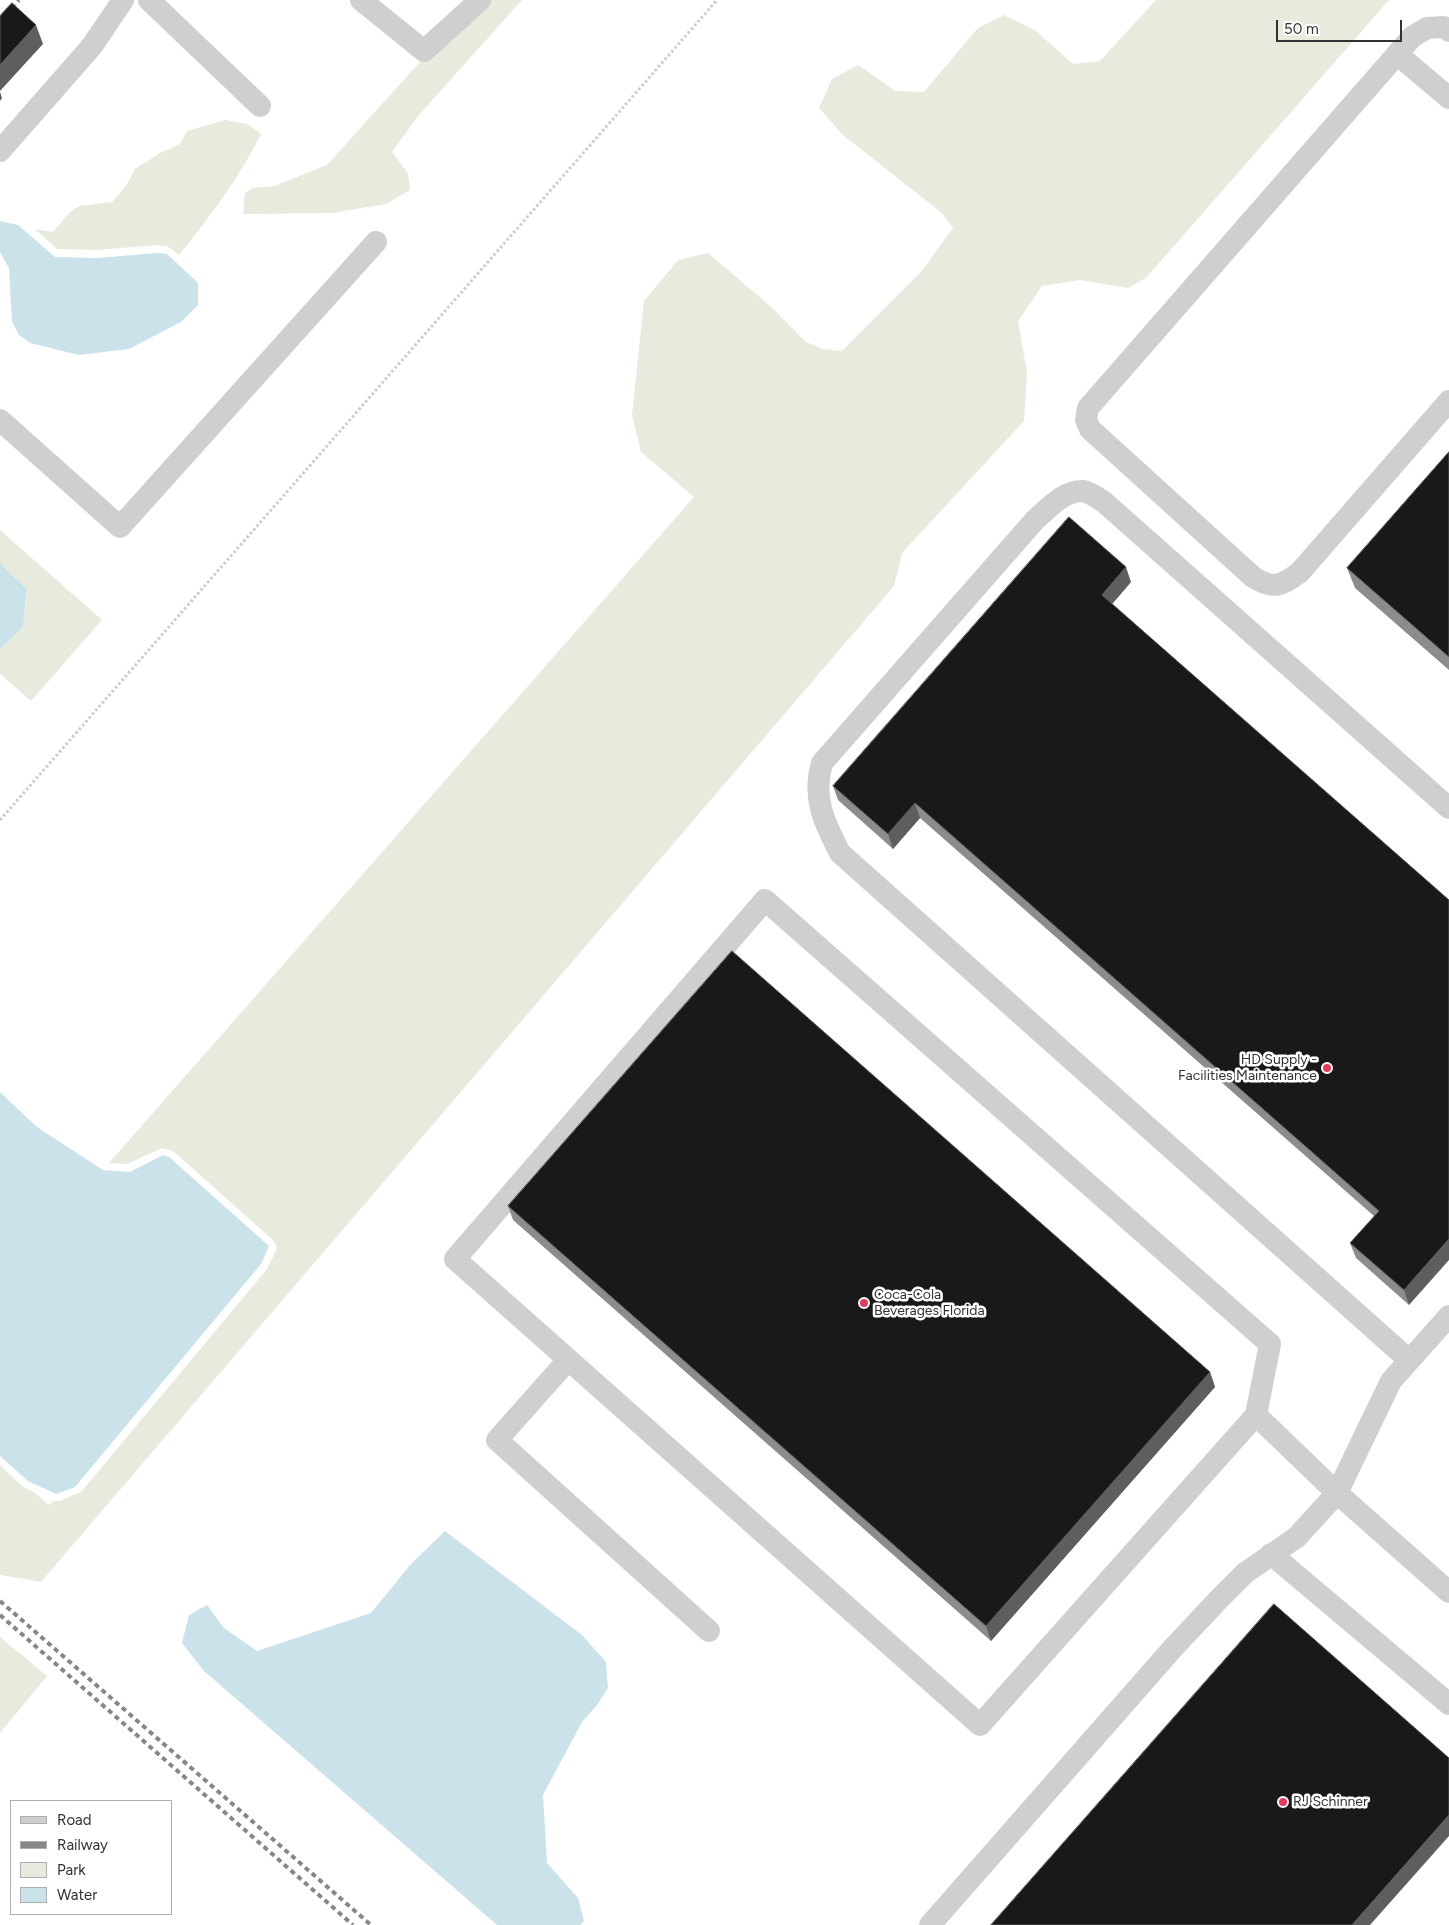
<!DOCTYPE html>
<html>
<head>
<meta charset="utf-8">
<style>
	body { margin:0 }
	#map { position:relative; width:1449px; height:1925px; overflow:hidden; background:#fff; font-family:Figtree,sans-serif }
	canvas { display:block }
	.legend { position:absolute; left:10px; top:1800px; width:162px; height:115px; box-sizing:border-box; background:#fff; border:1px solid #adadad; margin:0; padding:6px 9px; list-style:none; font-size:15px; color:#323232 }
	.legend li { display:flex; align-items:center; gap:10px; height:25px }
	.legend b { width:25px; border:1px solid #adadad }
	.scale { position:absolute; left:1276px; top:20px; width:126px; height:22px; box-sizing:border-box; border:2px solid #323232; border-top:0; padding-left:6px; font-size:15px; line-height:18px; white-space:nowrap; color:#323232; -webkit-text-stroke:4px #fff; paint-order:stroke }
</style>
</head>
<body>
<div id="map">
<canvas width="1449" height="1925"></canvas>
<ul class="legend">
<li><b style="height:6px;background:#cfcfcf"></b>Road</li>
<li><b style="height:6px;background:#878787"></b>Railway</li>
<li><b style="height:14px;background:#e6ebde"></b>Park</li>
<li><b style="height:14px;background:#cbe2ea"></b>Water</li>
</ul>
<div class="scale">50 m</div>
</div>
<script>
const ctx = document.querySelector('canvas').getContext('2d');
ctx.lineJoin = 'round';
function fillPath(path, color) { ctx.fillStyle = color; ctx.fill(path, 'evenodd'); }
function trace(path, color, width, dash) { ctx.strokeStyle = color; ctx.lineWidth = width; ctx.lineCap = dash ? 'butt' : 'round'; ctx.setLineDash(dash || []); ctx.stroke(path); }
function label(font, color, halo, rows, align = 'center') {
  ctx.font = font + ' Figtree,sans-serif'; ctx.lineWidth = 5; ctx.setLineDash([]); ctx.textBaseline = 'middle'; ctx.strokeStyle = halo; ctx.fillStyle = color; for (const [text, x, y, turn = 0] of rows) {
    ctx.save(); ctx.translate(x, y); ctx.rotate((+turn || 0) * Math.PI / 180); ctx.textAlign = isNaN(turn) ? turn : align; if (halo) ctx.strokeText(text, 0, 0); ctx.fillText(text, 0, 0); ctx.restore();
  }
}
const green = new Path2D(`
	M476,0H522L418,116L392,152L408,173L410,190L386,204L333,213L243,214L245,193L253,188L274,186L327,165Z
	M1156,0H1389L1146,278L1128,288L1080,280L1042,286L1018,321L1027,373L1024,421L902,553L894,586L41,1582L0,1575V1465L23,1487L34,1492L49,1505L53,1501H59L81,1492L267,1269L277,1248L274,1241L173,1151L162,1148L127,1164L109,1163L694,497L641,452L632,415L644,301L678,260L708,253L769,305L806,342L823,349L842,351L921,272L953,228L942,213L843,135L819,108L832,79L858,65L895,91L924,92L978,28L1004,15L1035,30L1073,64L1100,61Z
	M225,120L247,124L261,134C240,177 209,218 179,255L167,246L157,245L96,250L57,249L35,229L53,232L69,213L79,206L112,202L126,186L135,169L160,153L180,144L187,131Z
	M0,530L102,620L31,701L0,674V649L23,627L27,589L0,563Z
	M0,1637L47,1676L0,1733Z`);
const water = new Path2D(`
	M0,221L18,225L55,257L97,258L157,253L167,254L198,283V305L181,322L129,349L79,355L30,343L19,335L12,322L9,268L0,252Z
	M0,563L27,589L23,627L0,649Z
	M0,1092L37,1127L103,1170L130,1172L163,1155L169,1157L269,1246L261,1264L75,1487L56,1494L28,1481L0,1456Z
	M445,1531L582,1635L606,1662L608,1688L597,1705L582,1722L543,1795L547,1863L578,1898L584,1921L580,1925H497L204,1671L182,1643L189,1615L207,1605L224,1628L257,1651L371,1613L411,1564Z`);
const path = new Path2D(`
	M0,820L717,0`);
const minor = new Path2D(`
	M149,0L260,106
	M361,0L424,51L480,0
	M1449,31L1444,27L1427,28L1412,37L1088,408L1086,420L1090,429L1253,577C1273,590 1282,586 1300,572L1449,401
	M1397,54L1449,98
	M0,151L92,46L123,0
	M0,420L120,527L376,242
	M765,900L1270,1344L1256,1415L980,1725L455,1259Z
	M568,1360L497,1440L709,1631
	M1409,1360L840,853C824,822 812,798 822,763L1035,520C1048,509 1064,490 1083,491C1090,492 1098,498 1104,502L1449,808
	M1256,1415L1337,1493L1449,1592
	M1271,1554L1449,1704
	M930,1925L1173,1648L1221,1597L1245,1573L1297,1537L1337,1493L1391,1381L1449,1316`);
const rail = new Path2D(`
	M0,22L19,0
	M0,1601L371,1925
	M0,1615L353,1925`);
const wall = new Path2D(`
	M1449,452V670L1355,588L1347,568Z
	M1131,582L1112,604L1449,900L1409,1305L1356,1258L1350,1243L1374,1216L920,818L893,849L838,800L833,786Z
	M508,1206L1210,1372L1215,1387L991,1641L513,1220Z`);
const shadedWall = new Path2D(`
	M36,25L43,44L0,91V65Z
	M0,92L2,98L0,101Z
	M1126,567L1131,582L1107,610L1102,595Z
	M915,803L920,818L893,849L888,834Z
	M1449,1239V1260L1409,1305L1404,1290Z
	M1210,1372L1215,1387L991,1641L986,1626Z
	M1449,1815V1836L1370,1925H1352Z`);
const building = new Path2D(`
	M12,3L36,25L0,65V16Z
	M1449,452V657L1347,568Z
	M1069,517L1126,567L1102,595L1449,900V1239L1404,1290L1350,1243L1379,1211L915,803L888,834L833,786Z
	M732,951L1210,1372L986,1626L508,1206Z
	M1274,1604L1449,1758V1815L1352,1925H991Z`);
const markers = [
	[1327,1068,5,"#e03c5b"],
	[864,1303,5,"#e03c5b"],
	[1283,1802,5,"#e03c5b"]
];
const poiNames = [
	["HD Supply -",1317,1060,"right"],
	["Facilities Maintenance",1317,1076,"right"],
	["Coca-Cola",874,1295],
	["Beverages Florida",874,1311],
	["RJ Schinner",1293,1802]
];
fillPath(green, '#e6ebde');
fillPath(water, '#cbe2ea');
trace(path, '#ccc', 3, [2.5, 2.5]);
trace(minor, '#cfcfcf', 22);
trace(rail, '#878787', 4, [5, 4]);
fillPath(wall, '#8c8c8c');
fillPath(shadedWall, '#5e5e5e');
fillPath(building, '#191919');
trace(building, '#5e5e5e', 1);
for (const [x, y, r, color] of markers) { const dot = new Path2D(); dot.arc(x, y, r, 0, 2 * Math.PI); ctx.fillStyle = color; ctx.fill(dot); trace(dot, '#fff', 2); }
label('14px', '#323232', '#fff', poiNames, 'left');
</script>
</body>
</html>
